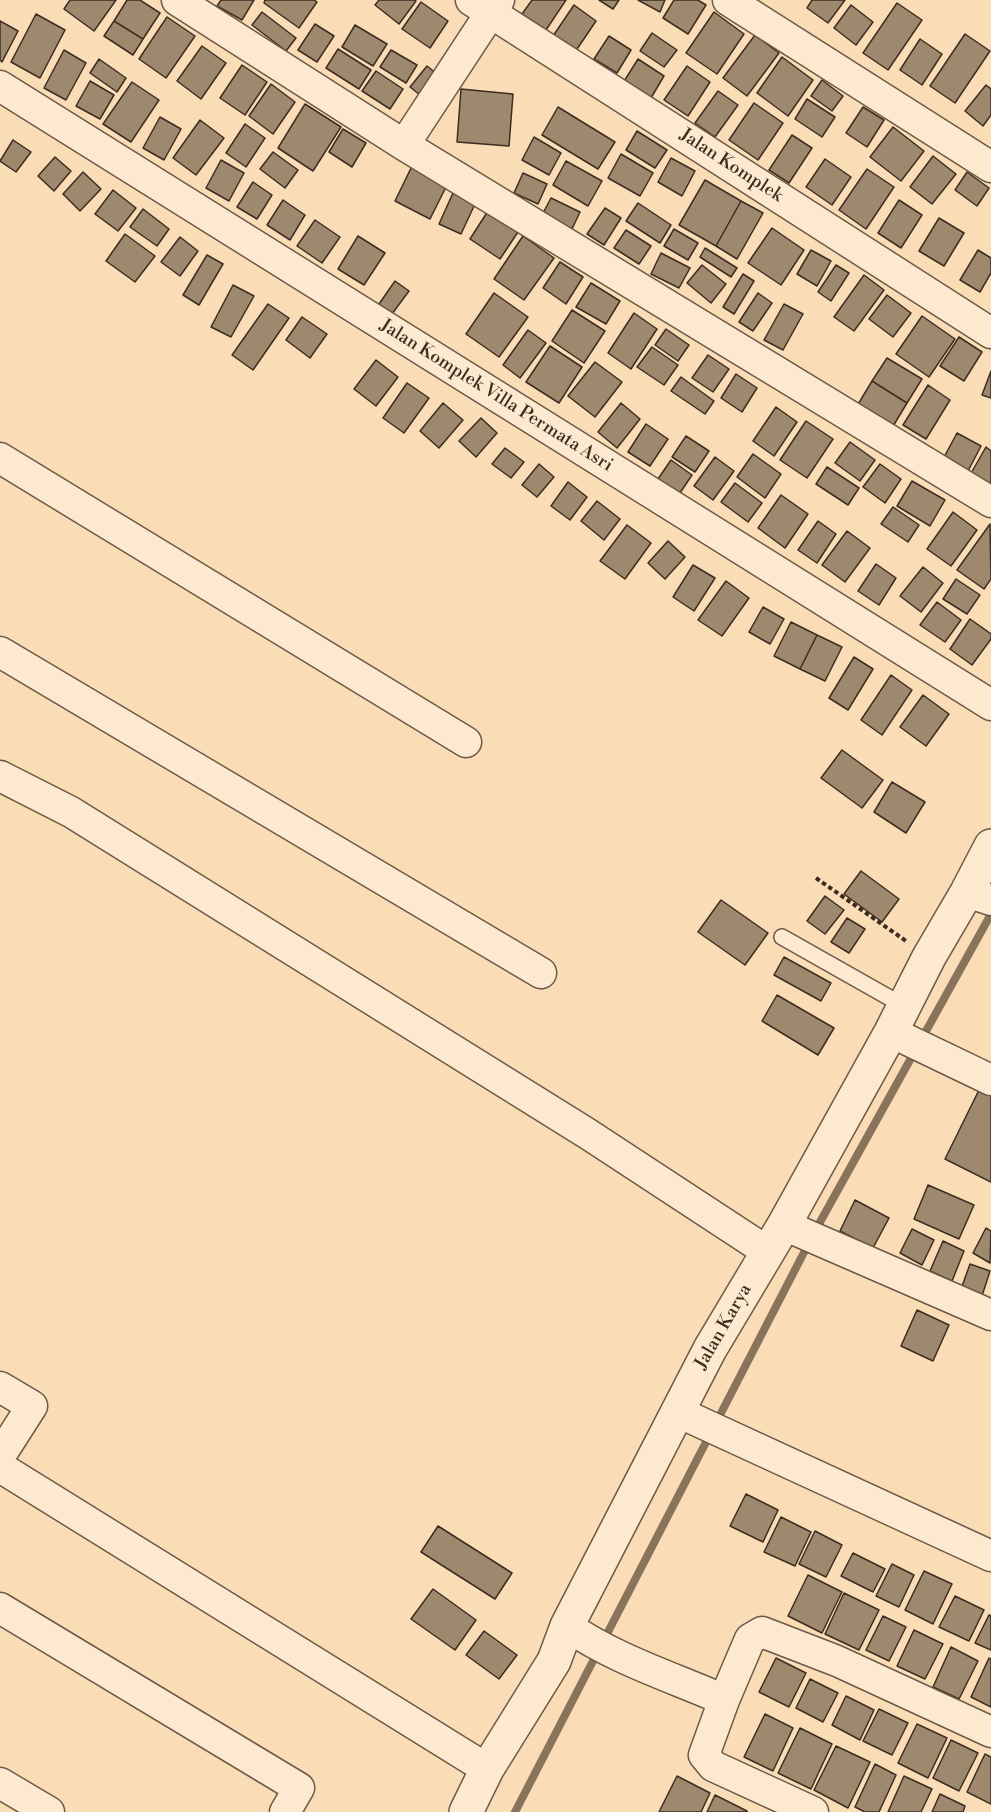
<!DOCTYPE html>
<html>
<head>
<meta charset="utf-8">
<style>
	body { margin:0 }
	canvas { display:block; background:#faddb6 }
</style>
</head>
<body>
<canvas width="991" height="1812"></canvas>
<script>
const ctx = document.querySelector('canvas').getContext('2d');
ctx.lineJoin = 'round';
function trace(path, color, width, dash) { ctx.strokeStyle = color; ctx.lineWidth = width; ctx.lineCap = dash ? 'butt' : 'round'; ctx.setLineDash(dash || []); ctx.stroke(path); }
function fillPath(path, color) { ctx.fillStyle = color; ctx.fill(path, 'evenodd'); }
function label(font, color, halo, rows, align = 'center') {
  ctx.font = font + ' "Libre Bodoni",serif'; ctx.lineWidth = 5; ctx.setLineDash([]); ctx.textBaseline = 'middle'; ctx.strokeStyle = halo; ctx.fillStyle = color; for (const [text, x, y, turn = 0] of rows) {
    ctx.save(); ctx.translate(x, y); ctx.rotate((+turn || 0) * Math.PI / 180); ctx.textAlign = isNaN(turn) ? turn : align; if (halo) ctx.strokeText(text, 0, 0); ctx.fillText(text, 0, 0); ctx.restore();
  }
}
const stream = new Path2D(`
	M515,1812L814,1233L991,914`);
const building = new Path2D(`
	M70,0H116L94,31L64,9Z
	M127,0H140L160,13L143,39L114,21Z
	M221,0H254L242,20L217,6Z
	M265,0H314L317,2L299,28L264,3Z
	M379,0H414L416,1L399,24L375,5Z
	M532,0H566L546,30L522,14Z
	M599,0H619L613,9Z
	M638,0H665L660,12Z
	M674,0H698L706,5L688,34L663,18Z
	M812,0H845L828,23L807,8Z
	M421,2L448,21L430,48L402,29Z
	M897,3L922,20L888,70L863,53Z
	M574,5L596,21L573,55L551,39Z
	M851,5L873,22L856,45L834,28Z
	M262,12L296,38L286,51L252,25Z
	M714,12L744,34L717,74L686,53Z
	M36,14L65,30L40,78L11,62Z
	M167,17L195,36L166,78L139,59Z
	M0,21L18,31L2,62L0,60Z
	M114,21L143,39L133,55L104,36Z
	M315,24L334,36L317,62L298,50Z
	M355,25L387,44L373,66L342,47Z
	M652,33L677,50L664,67L640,51Z
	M965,34L990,51L955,103L930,86Z
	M755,35L779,53L747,96L723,78Z
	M609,36L631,50L617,73L594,59Z
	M920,39L942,54L922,85L900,70Z
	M202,46L226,63L201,99L177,81Z
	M338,49L371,70L359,89L326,68Z
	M64,50L86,63L66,100L44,88Z
	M391,50L417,65L406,83L380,67Z
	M782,57L813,80L788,116L757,93Z
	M99,59L126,78L117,92L90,73Z
	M638,59L664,76L645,108L618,91Z
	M242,65L267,82L245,115L220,98Z
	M427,66L437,74L420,95L410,87Z
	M687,66L710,82L688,116L664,100Z
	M376,71L403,89L390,109L362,91Z
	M822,80L843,96L832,111L811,96Z
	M90,81L114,95L100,119L76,106Z
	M132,82L159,100L131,142L103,124Z
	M271,84L295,102L273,134L249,116Z
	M986,85L991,89V115L983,126L965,111Z
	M461,89L513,94L509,146L457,142Z
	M718,91L738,105L715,137L695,123Z
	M807,99L835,117L822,137L795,119Z
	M754,103L783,123L758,160L729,140Z
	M305,104L341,127L313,171L278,148Z
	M558,107L615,142L598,169L542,135Z
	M863,107L884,120L867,147L846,133Z
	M160,117L181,129L164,160L143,148Z
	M200,120L224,138L196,175L173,158Z
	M245,124L265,138L246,167L226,153Z
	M893,127L924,151L901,181L870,157Z
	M343,129L366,143L352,167L329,152Z
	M637,131L667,150L655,168L626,150Z
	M792,135L812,148L789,183L769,170Z
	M534,137L561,153L549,175L522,160Z
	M13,140L31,152L16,172L0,161Z
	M273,152L298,170L285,188L260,169Z
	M621,154L653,173L640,196L608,178Z
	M933,156L956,174L932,204L910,187Z
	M55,157L71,171L54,191L38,176Z
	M671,158L695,171L682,196L658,182Z
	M825,159L851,177L832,205L806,187Z
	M221,160L244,173L229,201L206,188Z
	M566,161L602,181L588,206L553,185Z
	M412,166L448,183L430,219L395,201Z
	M867,169L894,187L866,229L839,210Z
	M83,172L101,189L80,211L63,194Z
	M967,172L989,188L977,206L955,190Z
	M523,173L547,184L538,204L514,193Z
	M705,180L741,201L716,246L679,225Z
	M253,182L272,195L257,219L237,207Z
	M113,190L136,208L118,231L95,214Z
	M453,193L475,204L461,234L439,224Z
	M551,198L580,212L572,229L542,215Z
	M283,200L305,215L290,240L267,225Z
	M899,200L922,215L901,248L878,233Z
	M741,201L763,213L737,259L716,246Z
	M638,203L671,225L660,243L626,221Z
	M605,208L621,218L604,245L587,234Z
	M143,209L169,229L157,246L130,227Z
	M488,211L518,232L500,259L470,239Z
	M939,218L964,233L944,266L919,251Z
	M315,220L340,237L322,263L297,246Z
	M772,228L804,250L781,285L748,263Z
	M674,229L698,243L688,260L664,246Z
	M626,230L651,246L639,264L614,248Z
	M125,234L155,256L135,282L106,261Z
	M358,236L385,253L364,285L338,269Z
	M523,236L554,258L524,300L494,279Z
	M180,237L198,251L180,276L161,262Z
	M705,248L737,268L731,277L700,257Z
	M811,250L831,261L817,286L797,274Z
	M978,250L991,258V273L980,292L960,280Z
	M661,253L690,268L679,288L651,274Z
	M207,255L223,264L199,305L183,295Z
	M560,262L583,277L566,304L543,288Z
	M702,265L726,284L711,303L687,283Z
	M836,265L849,273L831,301L818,292Z
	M743,274L754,281L734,314L723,307Z
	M864,275L884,290L854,331L834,317Z
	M395,281L409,291L392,314L379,304Z
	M591,283L620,301L606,324L576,307Z
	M233,285L254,296L231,337L211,327Z
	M494,293L528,317L499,357L466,334Z
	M758,293L772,303L753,331L739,322Z
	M887,295L911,313L893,337L869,319Z
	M268,304L289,318L253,370L232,355Z
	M784,304L803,314L783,350L764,340Z
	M572,310L605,331L584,363L552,341Z
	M634,313L657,329L631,369L608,353Z
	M922,316L955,339L929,377L896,354Z
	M302,317L327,334L310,358L286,340Z
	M666,329L689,345L678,361L655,345Z
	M528,330L546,343L520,378L503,365Z
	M959,337L982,352L964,381L940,366Z
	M550,346L582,367L559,403L526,382Z
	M652,347L678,365L664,385L637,367Z
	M708,355L729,369L713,392L692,378Z
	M887,358L922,379L907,403L872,381Z
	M376,360L398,377L376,406L354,389Z
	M595,362L622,382L595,417L568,396Z
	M991,371V398L982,395Z
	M736,374L757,388L742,412L721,398Z
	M681,377L714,401L705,414L671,391Z
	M872,381L907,403L892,428L857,406Z
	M407,383L429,398L404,433L383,418Z
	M928,385L950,400L926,439L903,425Z
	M443,403L463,420L439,448L420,431Z
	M621,403L640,419L617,448L598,432Z
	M776,407L797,422L774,456L753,441Z
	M481,418L497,433L476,457L459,441Z
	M806,421L833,439L807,478L780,460Z
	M646,424L668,439L650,466L628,452Z
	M957,433L981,446L967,473L942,461Z
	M686,436L709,451L695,472L672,457Z
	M850,442L875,460L860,481L835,463Z
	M986,447L991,451V488L970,475Z
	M505,448L524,462L511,478L492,464Z
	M753,454L781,474L765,498L737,477Z
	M715,457L734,471L713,500L694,486Z
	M671,460L692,475L680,493L658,479Z
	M539,464L554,477L537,497L522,485Z
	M880,464L901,479L885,503L863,487Z
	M827,467L859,488L848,505L816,484Z
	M912,481L945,500L930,526L897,506Z
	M568,482L587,497L570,520L551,506Z
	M735,483L762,503L748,522L721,502Z
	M781,495L808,514L785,548L758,528Z
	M597,501L620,519L604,540L581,521Z
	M893,507L919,525L908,542L881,524Z
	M953,512L977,530L951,566L927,549Z
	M818,521L836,534L817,563L798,550Z
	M990,524L991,579L984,589L957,570Z
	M627,525L651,543L625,579L600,561Z
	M847,531L870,548L845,582L822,565Z
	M668,541L685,557L665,579L648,563Z
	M876,564L896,578L879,605L858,591Z
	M693,565L715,578L694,611L673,597Z
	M923,567L943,583L921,612L900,596Z
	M956,579L980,595L967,614L943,599Z
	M726,581L749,598L722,636L698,620Z
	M937,602L961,620L945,642L920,625Z
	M763,607L784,619L770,644L749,632Z
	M970,619L991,634V639L972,665L950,649Z
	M791,622L817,635L800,669L774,656Z
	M817,635L842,647L825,681L800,669Z
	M854,657L873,669L848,710L829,698Z
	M891,675L912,690L882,735L861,720Z
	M923,695L949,714L926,746L900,727Z
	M842,750L883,780L862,808L821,778Z
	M892,782L925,802L906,833L874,812Z
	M861,871L899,899L882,922L844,894Z
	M825,896L844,910L825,934L807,921Z
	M721,900L768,933L745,965L698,932Z
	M847,918L865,929L849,953L831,942Z
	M784,957L831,983L821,1001L774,975Z
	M777,995L834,1028L818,1055L762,1021Z
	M980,1088L991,1093V1182L945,1159Z
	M928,1185L974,1205L959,1239L914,1219Z
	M855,1200L889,1218L873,1248L840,1231Z
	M986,1228L991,1231L990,1263L973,1253Z
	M912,1229L934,1240L922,1265L900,1253Z
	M943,1241L964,1251L952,1281L930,1271Z
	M970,1264L990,1271L982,1296L961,1289Z
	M917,1310L949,1325L933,1361L901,1346Z
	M746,1494L778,1510L763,1542L730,1526Z
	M781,1517L811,1532L795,1566L764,1552Z
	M438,1526L512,1573L495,1599L421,1552Z
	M815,1531L842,1545L826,1577L799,1564Z
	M853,1553L885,1569L873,1592L841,1576Z
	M892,1564L914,1575L899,1607L876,1596Z
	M924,1571L952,1584L933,1624L905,1610Z
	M808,1575L842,1592L822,1633L788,1616Z
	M433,1589L476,1620L455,1650L411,1619Z
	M844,1593L879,1610L859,1650L825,1634Z
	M955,1596L984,1610L969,1641L939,1627Z
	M989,1615L991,1616V1650L975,1643Z
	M883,1616L906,1627L889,1661L866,1650Z
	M914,1630L943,1644L925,1679L897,1666Z
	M484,1631L517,1655L499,1679L466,1655Z
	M951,1647L978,1661L959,1699L933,1687Z
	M776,1658L806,1673L789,1707L759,1692Z
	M989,1658L991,1659V1707L971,1697Z
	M810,1679L838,1693L823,1722L796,1708Z
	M846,1696L874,1710L860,1740L832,1725Z
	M879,1709L908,1723L892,1755L863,1741Z
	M765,1714L793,1728L773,1771L744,1757Z
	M917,1724L947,1738L928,1778L898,1763Z
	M800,1728L832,1744L811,1789L778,1773Z
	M951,1740L978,1753L959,1791L933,1778Z
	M836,1746L870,1762L848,1808L814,1790Z
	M985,1754L991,1757V1804L967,1792Z
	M875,1764L896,1775L879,1812H865L855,1807Z
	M677,1776L710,1793L701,1812H659Z
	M904,1776L932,1789L921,1812H888Z
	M940,1794L965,1806L963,1812H932Z
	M715,1795L747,1811V1812H707Z`);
const path = new Path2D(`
	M816,878L906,941`);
const service = new Path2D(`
	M782,937L904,1006`);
const minor = new Path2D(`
	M177,0L404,145L991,502
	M471,0L991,333
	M728,0L991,167
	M0,86L991,705
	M404,145L499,0
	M0,458L466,742
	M0,652L541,973
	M0,776L71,812L588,1134L768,1252
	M967,892L991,900
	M891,1032L991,1080
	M784,1225L991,1315
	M0,1387L32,1406L0,1456
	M678,1412L991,1556
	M0,1467L487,1769
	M0,1608L299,1788L285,1812
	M567,1626C614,1659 672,1677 724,1700
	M0,1783L49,1812
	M813,1812L713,1766L704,1755L724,1700L750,1639L762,1632L837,1661L991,1732`);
const tertiary = new Path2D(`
	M466,1812L487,1769L554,1661L567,1626L710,1349L784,1225L891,1032L929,957L967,892L991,846`);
const streetNames = [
	["Jalan Komplek",731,166,33],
	["Jalan Komplek Villa Permata Asri",496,396,32],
	["Jalan Karya",724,1327,-60]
];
trace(stream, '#88735b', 8);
fillPath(building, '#9f896e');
trace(building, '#3d2d20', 1.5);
trace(service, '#6c5946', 18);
trace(minor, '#6c5946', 33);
trace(tertiary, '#6c5946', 36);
trace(path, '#3d2d20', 4, [4.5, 3]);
trace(service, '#fce9d0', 15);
trace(minor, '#fce9d0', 30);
trace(tertiary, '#fce9d0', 33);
label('18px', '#3d2d20', '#fce9d0', streetNames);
</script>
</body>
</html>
